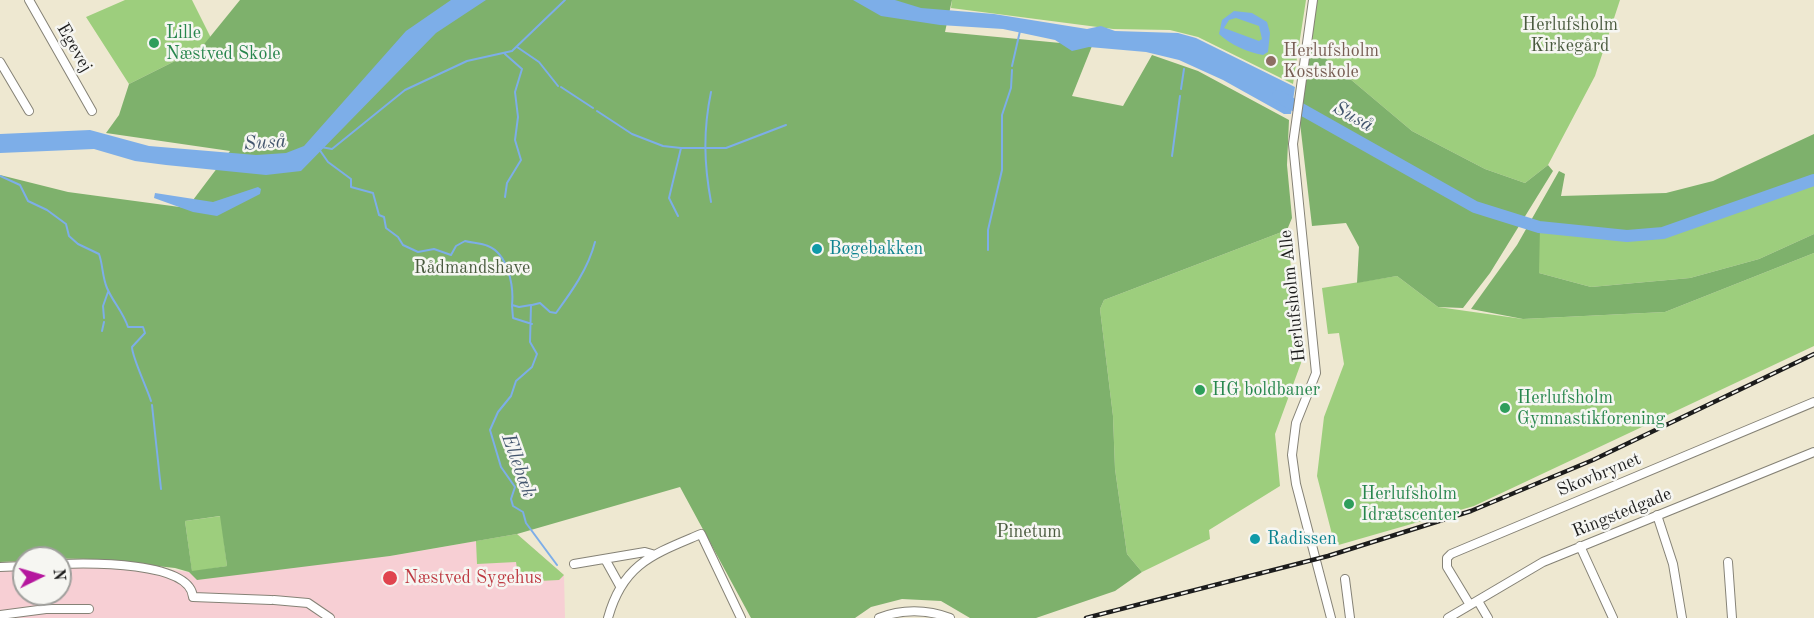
<!DOCTYPE html>
<html>
<head>
<meta charset="utf-8">
<style>
	body { margin:0 }
	#map { position:relative; width:1814px; height:618px; overflow:hidden; background:#eee8d1; font-family:"Old Standard TT",serif }
	canvas { display:block }
	.north { position:absolute; left:12px; top:546px; width:60px; height:60px; box-sizing:border-box; background:#f6f6f2; border:2px solid #9f9f9c; border-radius:50%; rotate:85deg; font-size:16px; font-weight:700; line-height:24px; text-align:center; color:#1c1c1c }
	.north::after { content:''; display:block; margin:auto; width:21px; height:27px; background:#b5179e; clip-path:polygon(50% 0,100% 100%,50% 72%,0 100%) }
</style>
</head>
<body>
<div id="map">
<canvas width="1814" height="618"></canvas>
<div class="north">N</div>
</div>
<script>
const ctx = document.querySelector('canvas').getContext('2d');
ctx.lineJoin = 'round';
function fillPath(path, color) { ctx.fillStyle = color; ctx.fill(path, 'evenodd'); }
function trace(path, color, width, dash) { ctx.strokeStyle = color; ctx.lineWidth = width; ctx.lineCap = dash ? 'butt' : 'round'; ctx.setLineDash(dash || []); ctx.stroke(path); }
function label(font, color, halo, rows, align = 'center') {
  ctx.font = font + ' "Old Standard TT",serif'; ctx.lineWidth = 5; ctx.setLineDash([]); ctx.textBaseline = 'middle'; ctx.strokeStyle = halo; ctx.fillStyle = color; for (const [text, x, y, turn = 0] of rows) {
    ctx.save(); ctx.translate(x, y); ctx.rotate((+turn || 0) * Math.PI / 180); ctx.textAlign = isNaN(turn) ? turn : align; if (halo) ctx.strokeText(text, 0, 0); ctx.fillText(text, 0, 0); ctx.restore();
  }
}
const built = new Path2D(`
	M517,534L564,575L565,618H0V562L24,561V594H60V560L91,559L189,572L390,556Z`);
const green = new Path2D(`
	M125,0H192L211,38L201,48L129,84L86,17Z
	M952,0H1306L1293,84L1198,37L1170,30L1113,29L951,8Z
	M1317,0H1620L1595,76L1548,165L1525,183L1485,169L1412,131L1311,46Z
	M1814,180V234L1759,259L1690,278L1591,287L1539,273V227L1627,236L1663,233Z
	M1287,230L1301,363L1275,434L1280,486L1209,530L1210,539L1142,572L1127,554L1115,469L1113,416L1100,309L1104,300Z
	M1814,253V346L1474,506L1335,546L1317,476L1324,417L1344,364L1339,333L1328,334L1322,288L1397,276L1438,307L1523,319L1665,312Z
	M221,516L227,566L192,572L185,521Z
	M517,534L564,575L559,580L519,582L516,562L477,564L476,541Z`);
const forest = new Path2D(`
	M240,0H952L945,32L1092,46L1072,96L1123,106L1152,55L1198,71L1289,120L1287,165L1292,218L1287,230L1104,300L1100,309L1113,416L1115,469L1127,554L1142,572L1115,591L1036,618H970L941,601L902,599L871,607L855,618H751L680,487L517,534L390,556L197,580L189,572L175,568L91,559L24,558V561L0,562V175L68,192L187,208L230,151L106,133L119,115L129,84L201,48ZM220,516L227,566L192,571L185,521Z
	M1311,46L1412,131L1485,169L1525,183L1548,165L1553,171L1490,273L1463,308L1438,307L1397,276L1357,283L1359,247L1346,223L1312,226L1300,123Z
	M1814,134V180L1677,229C1633,243 1584,233 1540,227L1539,273L1591,287L1690,278L1759,259L1814,234V253L1665,312L1523,319L1471,309L1517,245L1559,171L1565,174L1561,196L1666,193L1713,181Z`);
const water = new Path2D(`
	M451,0H486L436,33L301,171L266,175L166,165L135,161L94,149L0,153V134L90,130L149,146L256,155L286,153L304,146L406,31Z
	M853,0H895L921,8L994,14L1087,29L1101,26L1115,31L1178,33L1196,38L1295,87L1291,114H1284L1223,80L1179,60L1146,52L1089,47L1072,51L1055,40L1003,29L940,25L881,16Z
	M1234,11L1252,13L1267,22L1270,33L1268,52L1263,55C1247,52 1231,45 1219,34L1222,20ZM1236,18L1259,26L1262,39L1259,41L1224,28L1229,20Z
	M258,187L261,189L260,194L217,216L193,212L154,198L155,193L213,202Z`);
const stream = new Path2D(`
	M517,47L539,62L558,86
	M1012,66L1020,31
	M561,87L593,108
	M1181,89L1184,69
	M597,111L632,134L663,146L681,148H726L786,125
	M321,147L332,149L405,90L467,61L512,51L565,0
	M319,149L328,162L351,179V187L373,193L379,215L384,217L386,228L398,237L403,245L418,252L434,249L451,255L456,246L465,241C472,243 481,243 488,246C508,254 514,286 512,305L519,307L531,305L530,342L537,354L532,367L516,381L511,396L498,412L490,430L501,467L515,487L511,499L513,506L523,512L526,523L557,565
	M1172,156L1180,96
	M0,176L20,185L28,201L47,210L66,224L69,236L78,244L99,254C103,265 102,276 107,288C113,302 123,312 128,327H143L145,333L132,347C132,357 147,388 151,401
	M505,197L507,183L521,160L515,140L518,117L515,92L522,69L505,54
	M711,202C704,164 703,131 711,92
	M678,216L669,198L681,148
	M988,250V230L1002,170V115L1011,88L1012,70
	M532,305L540,303L550,312L556,313C572,291 588,269 595,242
	M512,306L513,318L532,324
	M104,318L103,306L108,292
	M102,331L104,322
	M152,405L161,489`);
const river = new Path2D(`
	M1278,96L1475,207L1539,227L1627,236L1663,233L1814,180`);
const minor = new Path2D(`
	M29,0L92,111
	M1313,0L1293,144L1316,373L1296,423L1292,455L1296,484L1331,618
	M0,62L29,111
	M1657,515L1673,564L1682,618
	M1580,546L1613,618
	M605,559L620,586
	M1728,562L1732,618
	M60,564C88,563 190,561 193,597L271,600
	M574,564L645,552L652,554
	M0,567L24,566
	M1345,579L1350,618
	M274,600L308,603L330,618
	M1478,601L1488,618
	M1470,605L1447,567V558L1451,554L1814,402
	M0,615L46,609H89
	M608,618C623,563 654,554 701,534L741,618
	M879,618C901,609 927,609 950,618
	M1448,618L1543,562L1814,452`);
const rail = new Path2D(`
	M1086,618L1328,556L1471,511L1593,460L1814,354`);
const markers = [
	[154,43,6,"#2e9e5b"],
	[1271,61,6,"#8d6e63"],
	[817,249,6,"#0f9aa8"],
	[1200,390,6,"#2e9e5b"],
	[1505,408,6,"#2e9e5b"],
	[1349,504,6,"#2e9e5b"],
	[1255,539,6,"#0f9aa8"],
	[390,578,8,"#e0444e"]
];
const parkNames = [
	["Herlufsholm",1570,25],
	["Kirkegård",1570,46],
	["Rådmandshave",472,268],
	["Pinetum",1029,532]
];
const leisureNames = [
	["Lille",166,33],
	["Næstved Skole",166,54],
	["HG boldbaner",1212,390],
	["Herlufsholm",1517,398],
	["Gymnastikforening",1517,419],
	["Herlufsholm",1361,494],
	["Idrætscenter",1361,515]
];
const streetNames = [
	["Egevej",74,48,60],
	["Herlufsholm Alle",1293,296,-96],
	["Skovbrynet",1599,475,-22],
	["Ringstedgade",1622,513,-22]
];
const educationNames = [
	["Herlufsholm",1283,51],
	["Kostskole",1283,72]
];
const cultureNames = [
	["Bøgebakken",829,249],
	["Radissen",1267,539]
];
const healthNames = [
	["Næstved Sygehus",404,578]
];
const waterNames = [
	["Suså",1353,117,29],
	["Suså",265,143,-4],
	["Ellebæk",518,466,70]
];
fillPath(built, '#f7cfd4');
fillPath(green, '#9dce7d');
fillPath(forest, '#7eb16c');
fillPath(water, '#7daee8');
trace(stream, '#7daee8', 2);
trace(river, '#7daee8', 12);
trace(minor, '#858276', 10);
trace(minor, '#fff', 8);
trace(rail, '#1c1c1c', 4.5);
trace(rail, '#f6f6f2', 2, [7]);
for (const [x, y, r, color] of markers) { const dot = new Path2D(); dot.arc(x, y, r, 0, 2 * Math.PI); ctx.fillStyle = color; ctx.fill(dot); trace(dot, '#f6f6f2', 2); }
label('18px', '#495a3e', '#f6f6f2', parkNames);
label('18px', '#27864d', '#f6f6f2', leisureNames, 'left');
label('18px', '#1c1c1c', '#f6f6f2', streetNames);
label('18px', '#785e54', '#f6f6f2', educationNames, 'left');
label('18px', '#0d838f', '#f6f6f2', cultureNames, 'left');
label('18px', '#be3a42', '#f6f6f2', healthNames, 'left');
label('italic 20px', '#43566e', '#f6f6f2', waterNames);
</script>
</body>
</html>
